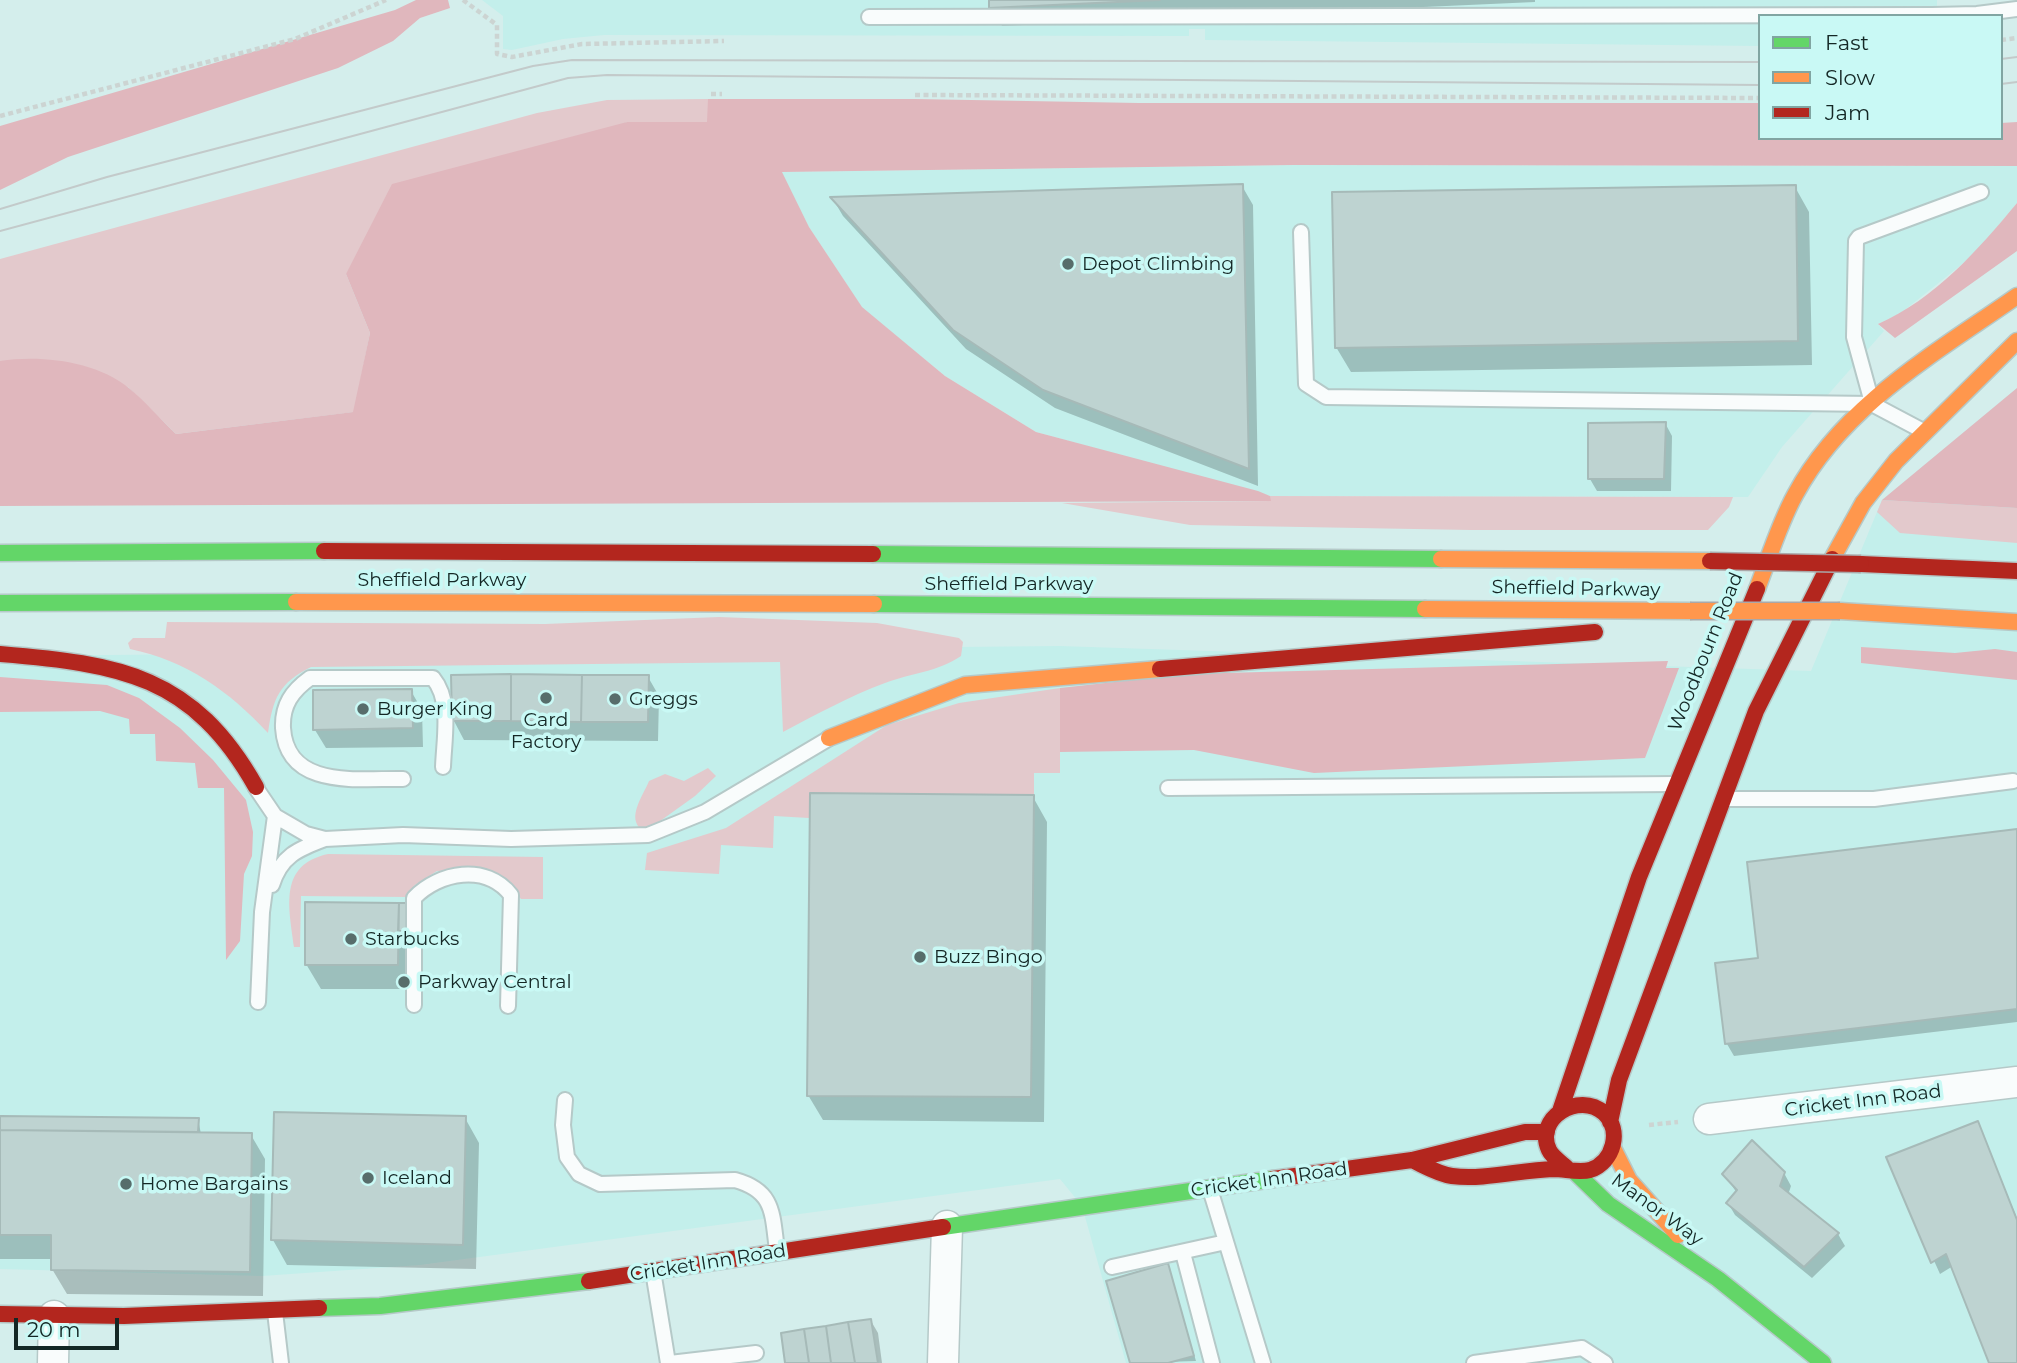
<!DOCTYPE html>
<html>
<head>
<meta charset="utf-8">
<style>
	body { margin:0 }
	#map { position:relative; width:2017px; height:1363px; overflow:hidden; background:#d4eeec; font-family:Montserrat,sans-serif }
	canvas { display:block }
	.legend { position:absolute; left:1758px; top:14px; width:245px; height:126px; box-sizing:border-box; background:#c9f9f5; border:2px solid #81a5a2; margin:0; padding:9px 12px; list-style:none; font-size:21px; color:#142725 }
	.legend li { display:flex; align-items:center; gap:14px; height:35px }
	.legend b { width:35px; border:2px solid #81a5a2 }
	.scale { position:absolute; left:14px; top:1318px; width:105px; height:32px; box-sizing:border-box; border:4px solid #142725; border-top:0; padding-left:9px; font-size:21px; line-height:24px; white-space:nowrap; color:#142725; -webkit-text-stroke:5px #c9f9f5; paint-order:stroke }
</style>
</head>
<body>
<div id="map">
<canvas width="2017" height="1363"></canvas>
<ul class="legend">
<li><b style="height:9px;background:#63d668"></b>Fast</li>
<li><b style="height:9px;background:#ff974d"></b>Slow</li>
<li><b style="height:9px;background:#b3261e"></b>Jam</li>
</ul>
<div class="scale">20 m</div>
</div>
<script>
const ctx = document.querySelector('canvas').getContext('2d');
ctx.lineJoin = 'round';
function fillPath(path, color) { ctx.fillStyle = color; ctx.fill(path, 'evenodd'); }
function trace(path, color, width, dash) { ctx.strokeStyle = color; ctx.lineWidth = width; ctx.lineCap = dash ? 'butt' : 'round'; ctx.setLineDash(dash || []); ctx.stroke(path); }
function label(font, color, halo, rows, align = 'center') {
  ctx.font = font + ' Montserrat,sans-serif'; ctx.lineWidth = 7; ctx.setLineDash([]); ctx.textBaseline = 'middle'; ctx.strokeStyle = halo; ctx.fillStyle = color; for (const [text, x, y, turn = 0] of rows) {
    ctx.save(); ctx.translate(x, y); ctx.rotate((+turn || 0) * Math.PI / 180); ctx.textAlign = isNaN(turn) ? turn : align; if (halo) ctx.strokeText(text, 0, 0); ctx.fillText(text, 0, 0); ctx.restore();
  }
}
const built = new Path2D(`
	M482,0H1937V16H1760V46L1205,40V29H1189V36L604,35L563,39L512,50L503,49V16Z
	M1294,165L2017,166V203L1976,253L1901,313L1878,324L1884,331L1782,447L1748,497L1270,496L1036,432L945,376L862,308L809,227L781,172Z
	M2017,388V1363H1126L1082,1206L1060,1179L420,1265L262,1276L0,1269V656L1060,646L1811,671L1882,500Z`);
const green = new Path2D(`
	M708,99V122H627L346,274L370,333L354,412L176,434L128,387L0,361V259L537,113L607,100Z
	M1270,496L1733,497L1729,507L1708,530H1470L1190,525L1062,503L1270,501Z
	M1882,500L2017,508V543L1900,533L1877,512Z
	M719,617L877,623L959,638L963,642L961,656C938,672 911,673 885,683C850,696 817,714 783,732L780,662L311,667C279,683 273,698 268,733C229,691 187,661 130,649L128,643L133,638H165L167,622L545,624Z
	M1060,688V773H1034V795L810,793L809,818L774,816L773,848L721,845L719,874L645,870L647,853L726,828L887,725L959,703Z
	M708,768L716,776L695,796L649,829L642,830C626,818 643,796 649,781L665,774L684,781Z
	M328,854L543,857V899H521L506,880L473,870L437,871L415,885L406,897L301,896L300,947H294C289,907 278,865 328,854Z`);
const forest = new Path2D(`
	M416,0H448L450,8L420,18L393,41L338,68L68,157L0,190V126L395,10Z
	M708,99H915L1139,103H1760V138H2001V123L2017,122V166L1294,165L782,172L809,227L862,307L945,376L1036,432L1258,491L1270,496L1271,501L0,506V361C42,355 95,361 129,388C146,402 160,419 176,434L353,412L370,333L346,274L392,184L627,122H707Z
	M2017,203V251L1895,338L1878,324C1935,299 1978,250 2017,203Z
	M2017,388V508L1882,500Z
	M1861,647L1955,653L1995,649L2017,652V680L1861,663Z
	M1668,661L1666,668H1679L1645,758L1314,773L1194,750L1060,752V688L1187,674Z
	M0,677L107,685L139,698L180,728L213,760L246,800L253,832L252,856L244,874L240,941L226,960L224,788H198L195,763L156,761L155,734H130L129,719L100,711L0,712Z`);
const shadow = new Path2D(`
	M990,0H1535V2L1002,26L991,7Z
	M1242,186L1253,205L1258,486L1055,408L966,349L843,216L833,199Z
	M1795,187L1809,212L1812,365L1351,372L1336,347Z
	M1665,423L1672,436L1671,491H1597L1590,479Z
	M648,677L659,696L658,741L464,740L454,721Z
	M411,691L422,710L423,747L326,748L315,730Z
	M1033,797L1047,822L1044,1122L823,1120L808,1095Z
	M2017,831V1022L1734,1056L1727,1044L1760,960Z
	M417,905L411,989H321L306,964Z
	M0,1117L198,1119L201,1134L251,1135L265,1159L263,1296L67,1294L52,1269L53,1259H0Z
	M465,1118L479,1143L476,1269L287,1265L273,1240Z
	M1977,1123L2017,1218V1363H1991L1953,1266L1940,1274L1888,1158Z
	M1784,1173L1791,1186L1788,1195L1838,1234L1845,1246L1812,1278L1735,1215L1728,1203L1737,1193L1724,1174Z
	M1167,1265L1196,1361L1132,1363Z
	M871,1321L878,1333L882,1363H787Z`);
const building = new Path2D(`
	M989,0H1160L989,8Z
	M1243,184L1249,469L1043,390L953,330L830,197Z
	M1796,185L1798,341L1335,348L1332,192Z
	M1666,422L1664,479H1588V423Z
	M511,674V721H452L451,675Z
	M511,674L582,675L581,722L511,721Z
	M582,675H649L648,722H581Z
	M412,689L413,728L313,730V690Z
	M810,793L1034,795L1031,1097L807,1096Z
	M2017,829V1009L1725,1044L1715,963L1758,958L1747,862Z
	M305,902L399,903L398,965H305Z
	M399,903H418V931H398Z
	M274,1112L466,1116L463,1245L271,1240Z
	M0,1116L199,1118L198,1132L0,1130Z
	M1978,1121L2017,1220V1363H1989L1946,1254L1931,1263L1886,1157Z
	M0,1130L252,1133L250,1272L51,1270V1235H0Z
	M1752,1140L1785,1172L1780,1186L1839,1233L1804,1267L1726,1203L1737,1190L1722,1174Z
	M1168,1263L1194,1356L1168,1363H1130L1106,1281Z
	M871,1319L878,1363H855L848,1322Z
	M848,1322L855,1363H831L826,1326Z
	M826,1326L831,1363H809L804,1329Z
	M804,1329L809,1363H785L781,1333Z`);
const path = new Path2D(`
	M463,0L497,25V54L512,57L582,44L724,41
	M2001,40L2017,38
	M711,94H722
	M915,95L1760,98
	M0,116L295,39L386,0
	M1649,1125L1678,1122`);
const lane = new Path2D(`
	M869,17L1932,15L1977,14L2017,9
	M1301,232L1306,384L1326,397L1872,404L1923,431
	M1871,399L1854,337L1856,241L1859,237L1981,192
	M403,779C359,778 287,790 283,728C282,705 292,691 310,678H433C452,701 444,738 443,767
	M256,788L275,816L306,834L325,839L403,835L511,839L648,835L705,812L828,739
	M1168,788L1675,784
	M1725,799H1874L2013,781
	M272,885C281,856 298,849 325,839
	M258,1002L262,912L275,816
	M414,1005V898C439,872 486,863 511,895L508,1006
	M565,1100L563,1125L567,1157L579,1174L600,1184L735,1180C775,1191 772,1214 777,1250
	M1210,1189L1263,1363
	M1183,1253L1212,1363
	M1112,1267L1226,1242
	M653,1271L668,1363
	M275,1312L281,1363
	M670,1363L756,1353
	M1474,1363L1582,1348L1605,1363`);
const street = new Path2D(`
	M1709,1119L2017,1082
	M53,1363L54,1316
	M943,1363L947,1226`);
const fast = new Path2D(`
	M0,553L324,551
	M873,554L1441,559
	M0,603L296,602
	M874,604L1425,609
	M1574,1171L1608,1204L1718,1279L1823,1363
	M943,1227L1273,1179
	M319,1308L380,1306L589,1281`);
const slow = new Path2D(`
	M1441,559L1710,561
	M1832,559L1863,503L1896,461L2017,341
	M1757,589C1769,558 1779,524 1795,495C1843,405 1937,352 2017,296
	M296,602L874,604
	M1425,609L1690,611
	M1840,611L2017,622
	M829,738L965,685L1160,669
	M1613,1148L1629,1180L1678,1235`);
const jam = new Path2D(`
	M324,551L873,554
	M1861,564L2017,571
	M0,654C120,664 193,675 256,787
	M1160,669L1595,632
	M1560,1111L1639,877L1757,589
	M1610,1122L1619,1080L1756,711L1832,559
	M1412,1160C1425,1166 1438,1174 1452,1176C1485,1180 1520,1170 1553,1169C1565,1169 1579,1173 1590,1170C1614,1162 1622,1130 1604,1113C1579,1091 1534,1118 1549,1150C1552,1157 1563,1164 1568,1169
	M1273,1179L1412,1160L1525,1132H1547
	M589,1281L943,1227
	M0,1314L124,1316L319,1308`);
const tram = new Path2D(`
	M2001,59L2017,57
	M2001,84L2017,82
	M0,209L107,177L533,66L572,60L1760,62
	M0,231L568,78L607,75L1760,85`);
const slowBridge = new Path2D(`
	M1690,611H1840`);
const jamBridge = new Path2D(`
	M1710,561L1861,564`);
const markers = [
	[1068,264,7,"#576d6b"],
	[546,698,7,"#576d6b"],
	[615,699,7,"#576d6b"],
	[363,709,7,"#576d6b"],
	[351,939,7,"#576d6b"],
	[920,957,7,"#576d6b"],
	[404,982,7,"#576d6b"],
	[368,1178,7,"#576d6b"],
	[126,1184,7,"#576d6b"]
];
const poiNames = [
	["Depot Climbing",1082,264],
	["Greggs",629,699],
	["Burger King",377,709],
	["Card",546,720,"center"],
	["Factory",546,742,"center"],
	["Starbucks",365,939],
	["Buzz Bingo",934,957],
	["Parkway Central",418,982],
	["Iceland",382,1178],
	["Home Bargains",140,1184]
];
const streetNames = [
	["Sheffield Parkway",442,580],
	["Sheffield Parkway",1009,584],
	["Sheffield Parkway",1576,589,1],
	["Woodbourn Road",1706,652,-68],
	["Cricket Inn Road",1863,1101,-7],
	["Cricket Inn Road",1269,1180,-8],
	["Manor Way",1657,1210,36],
	["Cricket Inn Road",708,1263,-9]
];
fillPath(built, '#c3efeb');
fillPath(green, '#e3c9cc');
fillPath(forest, '#e0b7bd');
fillPath(shadow, '#0003');
fillPath(building, '#bed3d1');
trace(building, '#a6bab8', 2);
trace(lane, '#b5c9c8', 18);
trace(street, '#b5c9c8', 33);
trace(fast, '#b5c9c8', 19);
trace(slow, '#b5c9c8', 19);
trace(jam, '#b5c9c8', 19);
trace(path, '#ccd4d2', 4.5, [5, 3.5]);
trace(lane, '#f9fcfc', 14);
trace(street, '#f9fcfc', 30);
trace(fast, '#63d668', 16);
trace(slow, '#ff974d', 16);
trace(jam, '#b3261e', 16);
trace(tram, '#c3caca', 2);
trace(slowBridge, '#aaa8a9', 19, []);
trace(jamBridge, '#aaa8a9', 19, []);
trace(slowBridge, '#ff974d', 16);
trace(jamBridge, '#b3261e', 16);
for (const [x, y, r, color] of markers) { const dot = new Path2D(); dot.arc(x, y, r, 0, 2 * Math.PI); ctx.fillStyle = color; ctx.fill(dot); trace(dot, '#c9f9f5', 2.5); }
label('19px', '#142725', '#c9f9f5', poiNames, 'left');
label('19px', '#142725', '#c9f9f5', streetNames);
</script>
</body>
</html>
